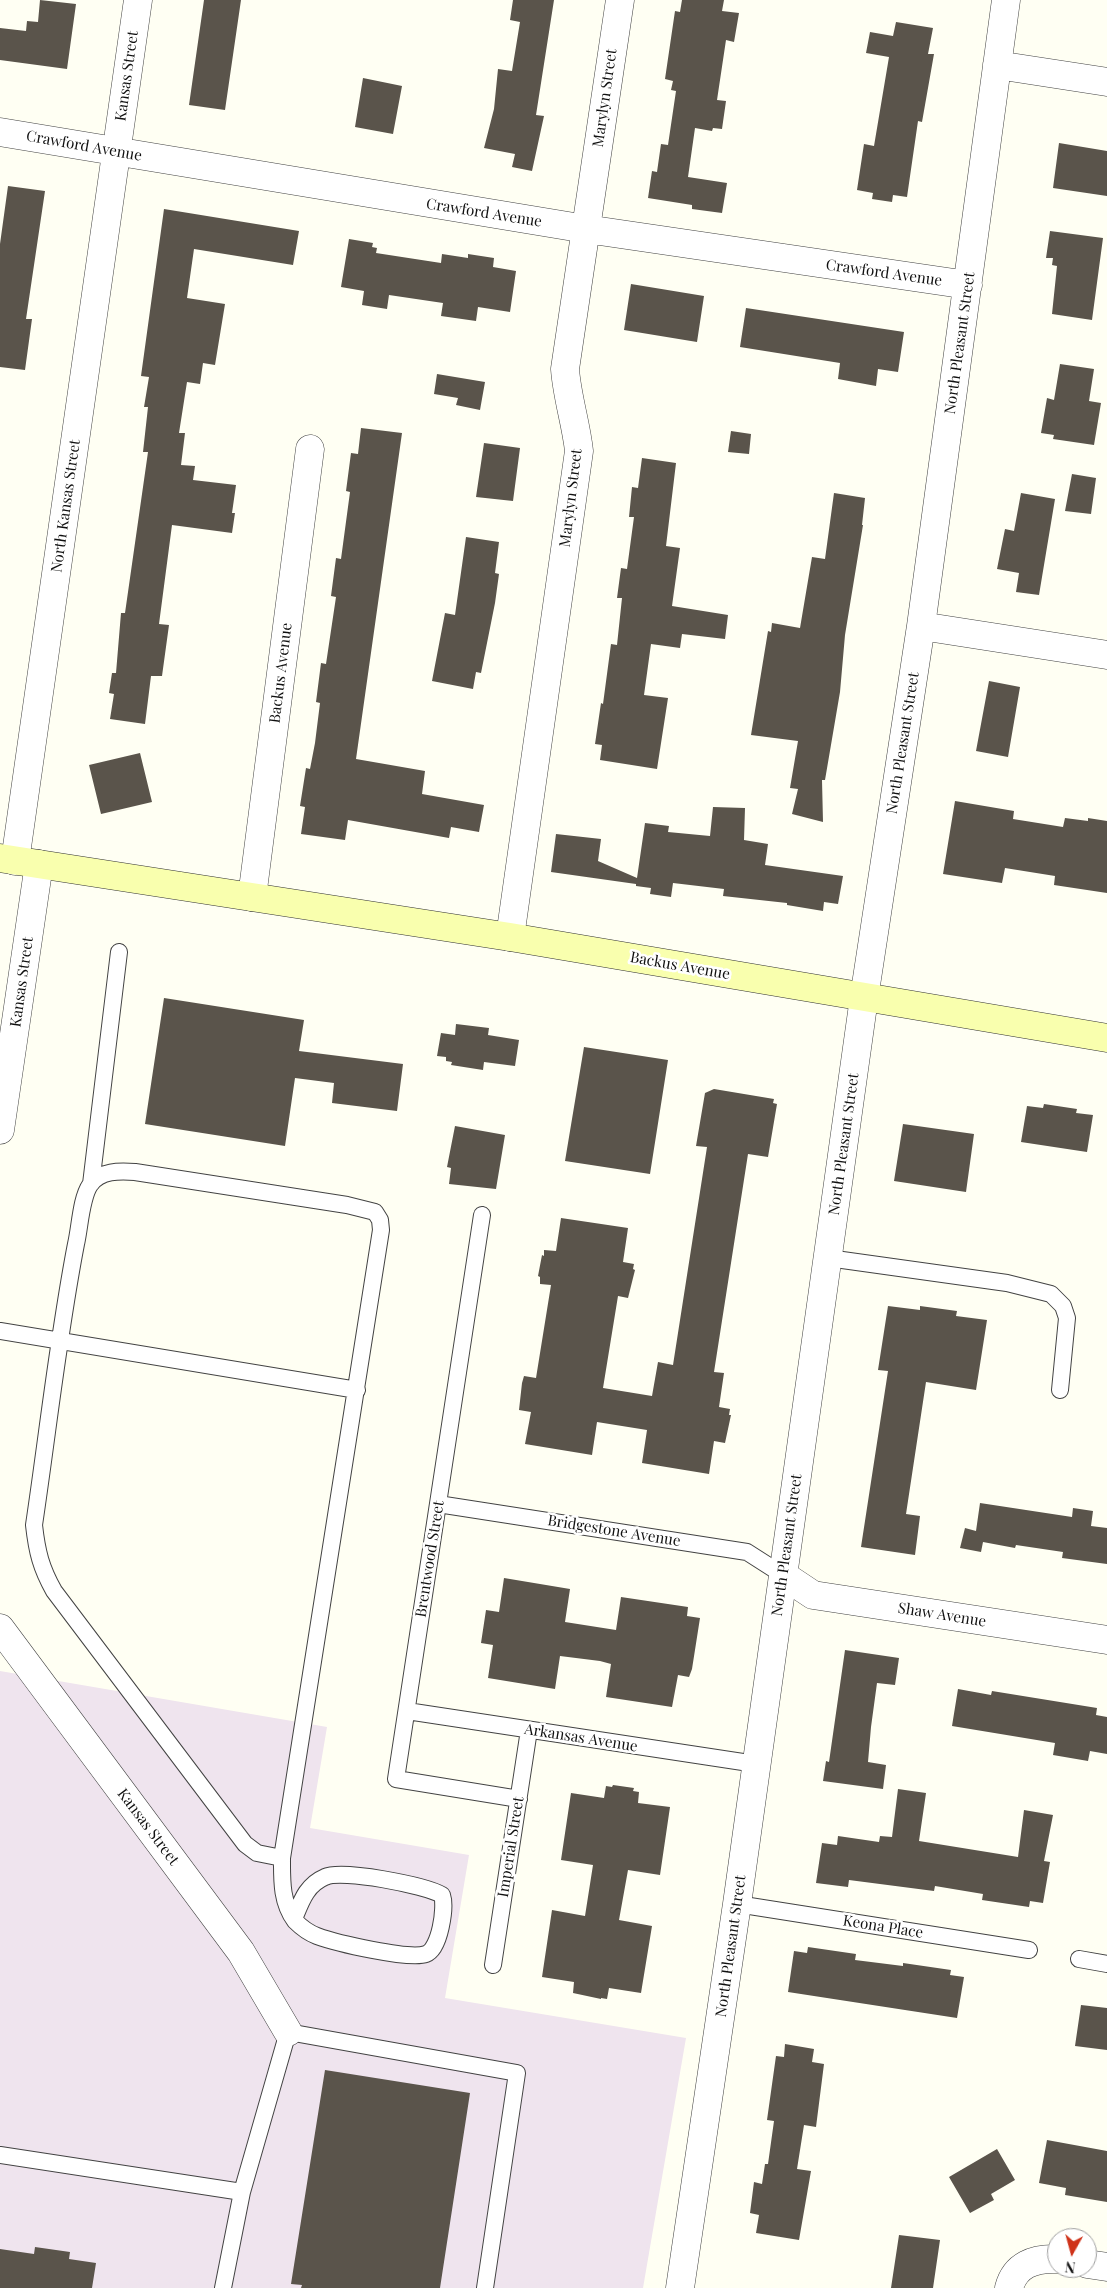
<!DOCTYPE html>
<html>
<head>
<meta charset="utf-8">
<style>
	body { margin:0 }
	#map { position:relative; width:1107px; height:2288px; overflow:hidden; background:#fffff3; font-family:"Playfair Display",serif }
	canvas { display:block }
	.north { position:absolute; left:1047px; top:2228px; width:50px; height:50px; box-sizing:border-box; background:#fff; border:1px solid #9f9f9f; border-radius:50%; rotate:187deg; font-size:14px; font-weight:700; line-height:20px; text-align:center; color:#101010 }
	.north::after { content:''; display:block; margin:auto; width:18px; height:22px; background:#cf3219; clip-path:polygon(50% 0,100% 100%,50% 72%,0 100%) }
</style>
</head>
<body>
<div id="map">
<canvas width="1107" height="2288"></canvas>
<div class="north">N</div>
</div>
<script>
const ctx = document.querySelector('canvas').getContext('2d');
ctx.lineJoin = 'round';
function fillPath(path, color) { ctx.fillStyle = color; ctx.fill(path, 'evenodd'); }
function trace(path, color, width, dash) { ctx.strokeStyle = color; ctx.lineWidth = width; ctx.lineCap = dash ? 'butt' : 'round'; ctx.setLineDash(dash || []); ctx.stroke(path); }
function label(font, color, halo, rows, align = 'center') {
  ctx.font = font + ' "Playfair Display",serif'; ctx.lineWidth = 5; ctx.setLineDash([]); ctx.textBaseline = 'middle'; ctx.strokeStyle = halo; ctx.fillStyle = color; for (const [text, x, y, turn = 0] of rows) {
    ctx.save(); ctx.translate(x, y); ctx.rotate((+turn || 0) * Math.PI / 180); ctx.textAlign = isNaN(turn) ? turn : align; if (halo) ctx.strokeText(text, 0, 0); ctx.fillText(text, 0, 0); ctx.restore();
  }
}
const industrial = new Path2D(`
	M0,1671L327,1727L310,1828L469,1855L445,1998L686,2038L643,2288H0Z`);
const building = new Path2D(`
	M40,0L76,4L67,69L0,60V28L26,31L27,21L38,22Z
	M204,0H241L225,110L189,105Z
	M513,0H554L536,115L544,116L532,171L512,167L515,154L484,148L494,109L498,69L512,71L520,22L510,20Z
	M682,0H724L722,11L739,13L734,42L726,40L717,100L726,101L722,129L713,128L712,131L695,128L688,177L727,183L722,213L692,209V205L648,198L652,171L657,172L661,144L668,145L676,91L671,90L673,81L665,79L675,11L680,12Z
	M896,22L933,28L928,54H934L922,122L918,121L907,197L893,195L892,202L872,199L873,193L857,190L864,144L874,146L889,57L866,53L870,32L893,36Z
	M363,78L402,86L393,134L355,127Z
	M1059,143L1107,151V196L1053,188Z
	M8,186L45,191L26,319H32L25,370L0,367V244Z
	M164,209L299,231L293,265L194,249L187,298L225,304L215,365L203,363L200,384L187,382L179,433H185L181,465L195,466L193,480L236,485L232,513H235L232,533L172,525L159,624L169,625L162,676H151L145,724L110,719L114,694L109,693L112,673H116L121,613H125L148,452H143L148,407H144L149,377L141,376Z
	M1050,231L1103,238L1092,320L1052,314L1057,266L1052,265L1053,258H1046Z
	M349,239L373,243L372,247L377,248L376,253L441,263L442,254L468,258V254L494,258L493,267L516,271L510,312L478,307L476,321L441,316L443,303L389,295L387,309L362,305L364,291L341,287Z
	M631,284L704,296L697,342L624,330Z
	M746,308L904,332L898,372L878,369L876,386L838,379L840,363L740,347Z
	M1060,364L1094,369L1089,401L1101,403L1094,445L1053,439L1054,435L1041,433L1047,398L1054,400Z
	M437,374L485,382L480,410L456,405L458,398L434,394Z
	M361,428L402,433L356,759L425,771L422,794L484,805L479,832L451,827L449,838L348,820L345,840L301,834L305,807L300,806L306,768L310,769L315,743L320,703L316,702L321,663L326,664L336,597L331,596L336,558L341,559L350,492L346,491L351,453L358,454Z
	M731,431L751,434L749,454L728,452Z
	M484,443L520,448L513,501L476,497Z
	M642,458L676,463L666,546L680,548L672,606L728,615L725,639L682,634L680,648L651,644L644,695L668,698L657,769L600,760L602,745L595,744L601,703L603,704L611,644L617,645L622,598H617L621,568L627,569L634,517H629L632,487L638,488Z
	M1072,474L1096,478L1091,514L1065,511Z
	M834,493L865,498L862,525H863L845,635L840,692L825,780H822L823,822L792,814L798,789L790,788L798,741L751,735L768,631L771,632L772,623L800,628L812,557L825,559Z
	M1021,493L1055,499L1039,595L1016,592L1019,573L997,569L1005,529L1014,531Z
	M466,537L499,542L495,573L499,574L495,603L481,673L476,672L473,689L432,681L445,613L455,615Z
	M989,681L1020,687L1008,757L976,751Z
	M140,753L152,802L101,814L89,765Z
	M955,801L1014,811L1013,819L1063,827L1065,818L1088,821V818L1107,821V893L1054,885L1055,876L1005,868L1002,883L943,874Z
	M713,807L745,808L744,840L768,844L765,865L843,876L838,904L824,902L823,911L787,905V903L723,896L724,889L673,883L671,897L650,894L651,888L636,886V884L551,872L556,834L601,839L598,861L637,878L645,823L669,826L668,832L710,836Z
	M164,998L304,1020L299,1051L403,1064L397,1111L332,1103L334,1083L295,1078L285,1146L145,1124Z
	M456,1024L489,1028L488,1035L519,1040L515,1066L484,1062L483,1070L451,1065L452,1062L446,1061V1057L437,1056L441,1033L455,1035Z
	M584,1047L668,1060L650,1174L565,1161Z
	M714,1089L774,1099L773,1103L777,1104L768,1157L748,1154L714,1372L724,1373L719,1407L730,1409L729,1415H731L725,1443L714,1441L709,1474L642,1463L647,1430L597,1422L592,1455L525,1444L531,1412L519,1410L522,1383L524,1376L536,1378L551,1285L540,1284V1277L538,1276L542,1255L544,1256V1250L556,1251L561,1218L628,1228L623,1262L634,1264L633,1269L635,1270L628,1298L618,1296L603,1388L652,1396L658,1362L673,1365L707,1147L696,1146L705,1093Z
	M1044,1104L1077,1109L1076,1113L1093,1115L1087,1152L1021,1142L1027,1106L1043,1108Z
	M903,1124L974,1134L966,1192L894,1181Z
	M455,1126L505,1135L496,1189L449,1184L451,1168L447,1167Z
	M888,1306L920,1310V1306L957,1311L956,1316L987,1320L976,1390L926,1382L906,1514L920,1516L915,1555L861,1547L888,1371L878,1370Z
	M980,1503L1072,1517L1073,1508L1093,1511L1091,1526L1107,1528V1564L1062,1558L1063,1552L1016,1545L1015,1548L983,1542L981,1552L960,1548L965,1528L976,1531Z
	M504,1578L570,1589L565,1622L616,1630L621,1597L688,1607L687,1616L700,1618L692,1669L689,1677L678,1675L672,1707L606,1697L611,1664L600,1661L560,1656L555,1689L488,1678L493,1645L481,1643L486,1610L499,1612Z
	M845,1650L899,1658L895,1685L877,1683L871,1727L868,1762L886,1765L883,1789L823,1781L826,1761L829,1762Z
	M958,1689L991,1695L992,1691L1097,1708L1096,1715L1107,1717V1754L1090,1751L1088,1761L1053,1755L1055,1743L952,1726Z
	M613,1785L634,1788L633,1791L639,1792L638,1803L670,1807L660,1875L628,1870L619,1920L652,1926L641,1993L609,1988L607,1999L601,1998V1999L573,1993L574,1982L542,1977L552,1910L585,1916L593,1865L561,1860L571,1793L604,1798L606,1786L612,1787Z
	M898,1789L926,1793L919,1841L1018,1857L1024,1810L1053,1815L1044,1861L1050,1862L1043,1903L1030,1901L1029,1907L982,1900L983,1894L935,1886L934,1891L849,1880L848,1887L816,1883L822,1843L837,1845L838,1836L879,1842L880,1836L892,1837Z
	M808,1947L856,1954L855,1960L903,1966V1963L951,1970L950,1975L964,1977L957,2018L788,1992L794,1951L807,1953Z
	M1081,2005L1107,2008V2050L1075,2046Z
	M785,2044L814,2049L812,2062L824,2064L816,2127L804,2125L797,2169L811,2171L799,2240L756,2233L759,2215L750,2213L754,2182L762,2184L765,2164H768L774,2121L767,2120L776,2056L784,2057Z
	M325,2070L470,2093L440,2288H301L302,2285L291,2284Z
	M1047,2140L1107,2151V2202L1065,2195L1066,2188L1039,2183Z
	M997,2149L1015,2180L991,2194L994,2200L970,2213L949,2177Z
	M899,2235L940,2240L933,2288H891Z
	M35,2247L70,2252L69,2259L96,2263L92,2288H0V2249L34,2254Z`);
const lane = new Path2D(`
	M91,1184L119,952
	M482,1215L396,1779L519,1799
	M828,1258L1007,1283L1051,1294L1063,1306L1067,1318L1060,1390
	M0,1331L357,1390
	M438,1504L747,1552L783,1575
	M407,1711L756,1764
	M282,1858L257,1853L245,1844L54,1591C41,1568 37,1552 34,1525C48,1431 58,1337 76,1244C80,1227 81,1198 90,1185C100,1170 120,1171 135,1172L347,1205L375,1212L380,1220L381,1230L282,1858C282,1880 281,1902 295,1921C301,1927 309,1933 317,1936C336,1943 409,1960 426,1954C440,1949 446,1907 442,1895C424,1885 342,1869 325,1877C306,1885 301,1902 294,1919
	M737,1904L1029,1950
	M1079,1959L1107,1964
	M493,1965L529,1730
	M0,2155L242,2192
	M223,2288L242,2192L288,2032L517,2073L485,2288`);
const street = new Path2D(`
	M997,65L1107,82
	M0,132L586,229L968,285
	M921,626L1107,655
	M15,861L138,0
	M252,897L310,449
	M510,937L579,451C576,423 567,397 565,369L620,0
	M0,1130L39,864
	M783,1575L813,1595L1107,1640
	M0,1628L241,1952L288,2032
	M1087,2264L1107,2267
	M680,2288L737,1904L864,998L921,626L1006,0
	M1009,2288C1015,2265 1034,2258 1057,2259`);
const secondary = new Path2D(`
	M0,858L510,937L1107,1038`);
const streetNames = [
	["Kansas Street",127,76,-82],
	["Marylyn Street",605,98,-82],
	["Crawford Avenue",84,146,10],
	["Crawford Avenue",484,213,9],
	["Crawford Avenue",884,273,8],
	["North Pleasant Street",960,343,-82],
	["Marylyn Street",571,498,-83],
	["North Kansas Street",66,506,-82],
	["Backus Avenue",281,673,-83],
	["North Pleasant Street",903,743,-81],
	["Backus Avenue",680,966,10],
	["Kansas Street",22,982,-82],
	["North Pleasant Street",844,1144,-82],
	["Bridgestone Avenue",614,1531,9],
	["North Pleasant Street",787,1545,-82],
	["Brentwood Street",430,1559,-81],
	["Shaw Avenue",942,1615,9],
	["Arkansas Avenue",581,1738,9],
	["Kansas Street",148,1827,53],
	["Imperial Street",511,1847,-81],
	["Keona Place",883,1927,9],
	["North Pleasant Street",731,1946,-82]
];
fillPath(industrial, '#efe4ee');
fillPath(building, '#5a544b');
trace(lane, '#434343', 18);
trace(street, '#434343', 29);
trace(secondary, '#323232', 29);
trace(lane, '#fff', 16);
trace(street, '#fff', 28);
trace(secondary, '#f9ffae', 28);
label('15px', '#101010', '#fff', streetNames);
</script>
</body>
</html>
